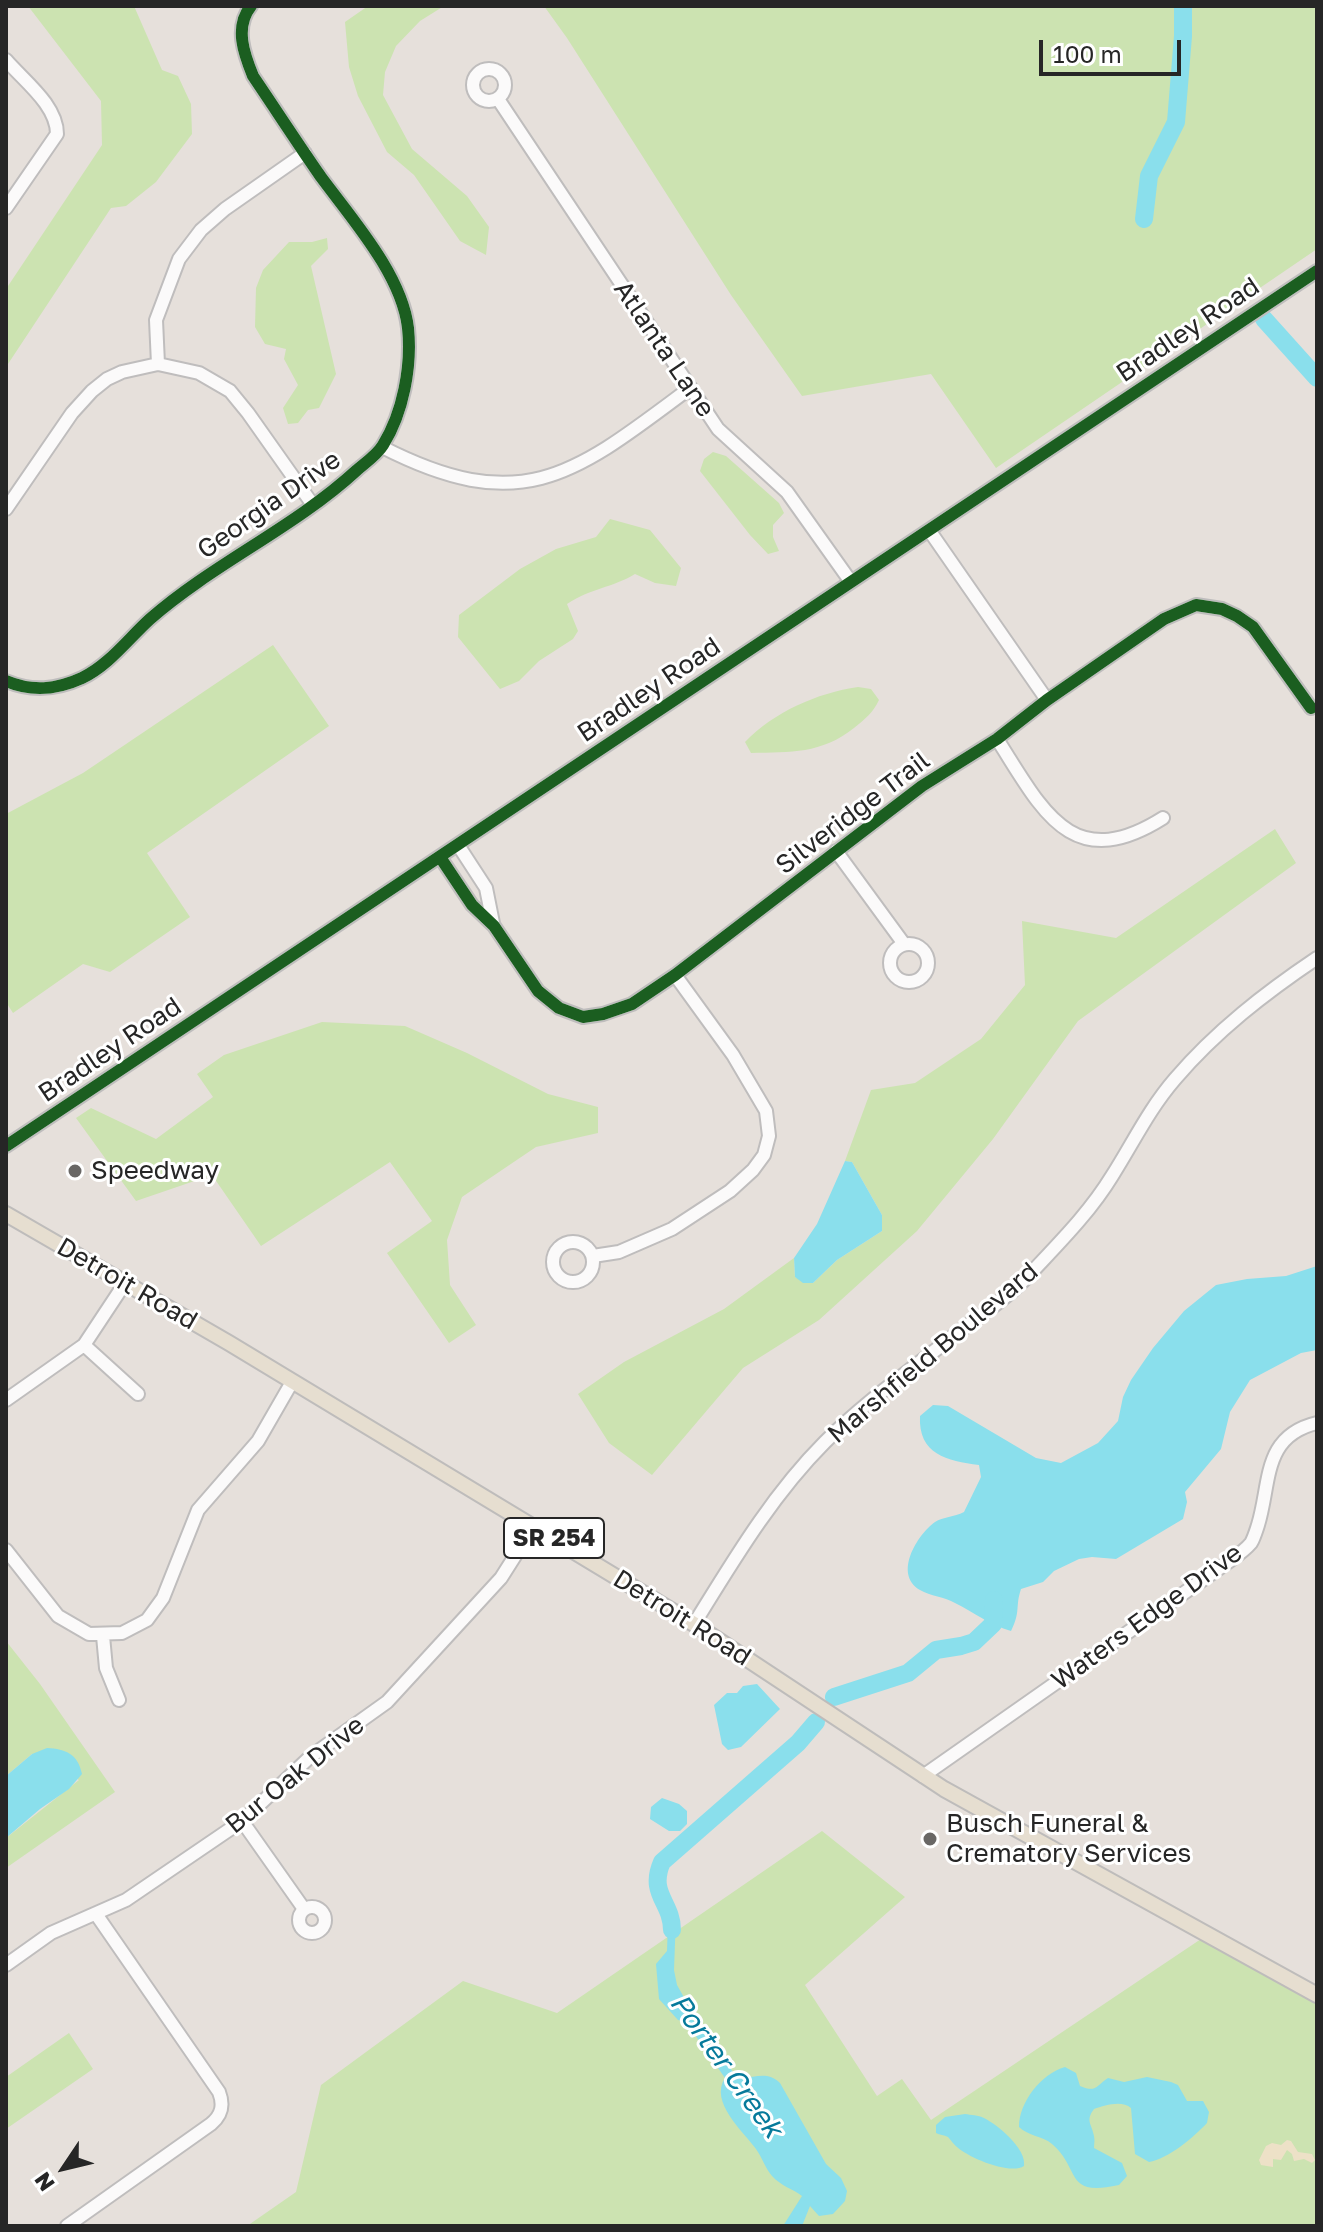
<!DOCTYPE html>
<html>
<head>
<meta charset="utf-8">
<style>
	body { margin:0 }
	#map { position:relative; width:1323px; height:2232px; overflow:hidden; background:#e6e0db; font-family:"Golos Text",sans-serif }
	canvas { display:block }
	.frame { position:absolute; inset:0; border:8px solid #262626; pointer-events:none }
	.north { position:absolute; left:24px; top:2128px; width:80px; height:80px; -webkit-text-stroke:6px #fff; paint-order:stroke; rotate:235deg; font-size:22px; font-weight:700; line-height:32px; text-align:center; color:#262626 }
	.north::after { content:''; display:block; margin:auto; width:28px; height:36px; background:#262626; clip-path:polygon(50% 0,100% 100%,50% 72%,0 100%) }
	.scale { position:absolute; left:1039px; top:40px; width:142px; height:36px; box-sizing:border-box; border:4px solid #262626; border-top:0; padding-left:10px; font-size:24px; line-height:28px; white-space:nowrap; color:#262626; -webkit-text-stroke:6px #fff; paint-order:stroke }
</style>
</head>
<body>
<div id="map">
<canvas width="1323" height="2232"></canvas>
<div class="frame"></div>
<div class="north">N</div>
<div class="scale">100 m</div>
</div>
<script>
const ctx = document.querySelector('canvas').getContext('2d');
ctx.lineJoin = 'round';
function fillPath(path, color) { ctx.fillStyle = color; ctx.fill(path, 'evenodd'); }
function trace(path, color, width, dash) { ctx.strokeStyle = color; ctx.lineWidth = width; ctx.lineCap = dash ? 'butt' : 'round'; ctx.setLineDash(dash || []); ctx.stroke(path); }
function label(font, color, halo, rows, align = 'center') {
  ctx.font = font + ' "Golos Text",sans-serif'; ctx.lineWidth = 6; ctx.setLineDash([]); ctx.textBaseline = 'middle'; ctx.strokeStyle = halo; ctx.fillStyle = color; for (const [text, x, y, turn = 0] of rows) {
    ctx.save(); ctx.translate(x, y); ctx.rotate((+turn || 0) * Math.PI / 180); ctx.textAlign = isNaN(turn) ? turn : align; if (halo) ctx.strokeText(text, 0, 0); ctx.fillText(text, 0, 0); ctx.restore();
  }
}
const green = new Path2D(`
	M28,6H134L162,70L178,76L191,104L192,134L156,182L126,206L111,208L6,367V289L102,145L101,101Z
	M368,6H444L420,21L396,46L385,72L383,95L412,149L467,196L489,227L486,255L460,241L414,175L387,152L358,96L349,67L345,22Z
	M544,6H1317V249L996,468L931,374L802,396L731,295L567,38Z
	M327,238L328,249L311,266L336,374L319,408L308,410L298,423L288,424L283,408L298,385L284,359L286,349L265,344L255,327L256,288L263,270L289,242H312Z
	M713,452L726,456L779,503L784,513L773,525V537L779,551L768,554L750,535L700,471L704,459Z
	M610,519L650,530L681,568L676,586L655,583L635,574C612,588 591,588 567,604L578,631L573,639L539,661L519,681L500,689L458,637L459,615L520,569L556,549L596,537Z
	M273,645L329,726L147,853L190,917L110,972L83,964L13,1013L6,1002V814L83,773Z
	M858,687L871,689L879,700C873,713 865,719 854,728C821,754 791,752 751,753L745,742C774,712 817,693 858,687Z
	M1275,829L1296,863L1078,1021L993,1139L917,1231L819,1320L743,1368L652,1475L609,1443L578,1394L624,1362L724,1309L794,1258L795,1277L813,1283L837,1260L882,1231V1215L852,1162L845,1161L871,1090L915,1083L981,1039L1025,985L1022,921L1116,938Z
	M322,1022L405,1026L467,1053L548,1094L598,1107V1133L536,1147L462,1197L447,1240L450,1285L476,1325L449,1343L387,1253L432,1221L390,1162L261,1246L212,1175L136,1201L76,1118L91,1108L156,1139L213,1097L197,1074L224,1055Z
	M6,1641L40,1684L115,1792L6,1868V1838L79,1780L32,1754L6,1776Z
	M822,1831L905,1897L805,1985L877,2096L902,2079L931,2120L1201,1939L1317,2004V2226H247L296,2192L321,2085L463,1981L557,2013Z
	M69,2033L93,2069L6,2129V2077Z`);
const sand = new Path2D(`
	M1287,2140L1291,2141L1298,2152L1312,2154L1315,2160L1312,2163L1304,2159L1294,2161L1292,2154L1287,2150L1281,2160L1273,2159V2167L1261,2165L1259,2160L1266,2146L1272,2143L1281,2145Z`);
const water = new Path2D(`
	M845,1161L852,1162L882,1215V1231L837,1260L813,1283H803L795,1277L794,1258L817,1224Z
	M1317,1266V1350L1301,1353L1250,1380L1230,1412L1221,1449L1185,1492L1187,1502L1183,1519L1116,1559L1092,1557L1079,1559L1054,1571L1043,1582L1021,1589C1015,1607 1021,1611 1011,1631C990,1625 975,1613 955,1603C945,1597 930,1596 920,1590C893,1574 917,1535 935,1522C943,1517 954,1517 964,1512L981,1477L979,1465C947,1461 918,1454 920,1416L933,1405L948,1406L1036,1458L1061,1463L1098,1443L1118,1421L1123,1397L1131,1380L1153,1348L1184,1311L1216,1285L1247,1279L1286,1276Z
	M757,1684L780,1709L741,1747L728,1750L722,1744L714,1705L727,1693H737L743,1686Z
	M47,1748C66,1749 78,1754 82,1774L69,1789L40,1809L6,1838V1776L32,1754Z
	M662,1798L679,1804L687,1811V1824L680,1831H669L650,1819L651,1807Z
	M673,1909L676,1916L674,1970L677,1985L690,2008V2016L737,2077C752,2080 766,2069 780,2083L826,2164L841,2178L847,2191L845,2201L833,2214L819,2216L810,2206L802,2226H783L802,2196C793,2189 781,2186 772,2176C765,2168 762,2157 756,2149C743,2131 709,2102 725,2078L686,2022L678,2020L659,1999L656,1964L667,1951L668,1921L664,1910Z
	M1065,2067L1076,2073L1080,2086C1096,2093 1096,2086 1108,2078L1124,2082L1147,2077L1171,2082L1178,2085L1187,2101H1203L1209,2112L1207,2123C1194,2137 1168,2159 1149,2162L1135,2154L1131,2108C1122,2100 1105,2105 1094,2109C1085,2121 1092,2124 1094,2136C1095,2140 1094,2144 1094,2148L1122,2163L1127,2176L1119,2185C1063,2197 1082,2170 1052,2144C1043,2136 1028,2136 1019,2127C1019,2102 1041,2074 1065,2067Z
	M965,2114C971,2115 978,2115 984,2118C998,2125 1027,2149 1024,2166C1010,2175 969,2158 957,2147C956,2147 949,2138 948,2137C944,2135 940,2135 936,2133V2125L945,2117Z`);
const river = new Path2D(`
	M1144,219L1149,176L1176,122L1183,36V6
	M1264,319L1317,378
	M834,1697L908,1673L936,1650L961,1646L974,1642L993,1624L994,1600
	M672,1930C672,1902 648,1894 662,1862L798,1743L816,1722`);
const minor = new Path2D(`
	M6,60C24,81 57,105 57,134L6,208
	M473 85a16 16 0 1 1 32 0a16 16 0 1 1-32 0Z
	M498,99L718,429L787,492L851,582
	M158,364L156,320L179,259L201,230L225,209L305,153
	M382,447C523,519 575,474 690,388
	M6,509L72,413L92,391L107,379L122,372L158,364L199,373L230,391L248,413L313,505
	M929,530L1047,700
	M6,681C32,692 56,690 82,678C109,665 128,639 150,619C214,563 294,528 357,470C365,463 377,455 383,445C403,413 412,366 408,328C402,275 352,219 321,177C298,144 276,110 253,76C244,54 234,27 251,6
	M997,739C1042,809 1071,876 1163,818
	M458,845L486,888L493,923
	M836,851L904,944
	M440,857L472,905L494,926L538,991L559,1008L583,1017L603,1014L632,1004L675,975L922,786L997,739L1047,700L1164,619L1196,605L1222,609L1237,616L1253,627L1311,708
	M890 963a19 19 0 1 1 38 0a19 19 0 1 1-38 0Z
	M6,1146L1317,271
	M553 1262a20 20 0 1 1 40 0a20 20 0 1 1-40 0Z
	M593,1256L619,1252L672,1229L730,1191L753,1170L764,1155L769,1136L766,1111L733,1055L675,975
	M84,1345L138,1394
	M6,1400L84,1345L125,1283
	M6,1550L58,1616L89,1634L122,1633L147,1620L163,1598L198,1510L258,1441L292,1382
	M694,1624C733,1561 772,1495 825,1442C865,1402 912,1369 956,1334C981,1315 1009,1297 1031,1273C1060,1242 1090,1212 1112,1176C1133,1143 1149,1109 1175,1079C1216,1031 1265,993 1317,958
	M103,1636L106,1668L119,1700
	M923,1776L1231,1560C1238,1555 1246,1549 1251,1543C1254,1538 1256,1531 1258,1525C1271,1483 1262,1436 1317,1423
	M242,1821L304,1909
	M299 1920a13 13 0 1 1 26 0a13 13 0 1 1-26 0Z
	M6,1965L51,1933L126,1900L242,1821L310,1757L387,1702L501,1578L534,1526
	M67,2226L211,2124C222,2115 224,2105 219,2092L96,1914`);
const major = new Path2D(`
	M6,1214L229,1343L694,1624L944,1789L1317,1995`);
const cycleway = new Path2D(`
	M6,681C32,692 56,690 82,678C109,665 128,639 150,619C214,563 294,528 357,470C365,463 377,455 383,445C403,413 412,366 408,328C402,275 352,219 321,177C298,144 276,110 253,76C244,54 234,27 251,6
	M440,857L472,905L494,926L538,991L559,1008L583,1017L603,1014L632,1004L675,975L922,786L997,739L1047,700L1164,619L1196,605L1222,609L1237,616L1253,627L1311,708
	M6,1146L1317,271`);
const markers = [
	[75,1171,8,"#696765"],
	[930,1839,8,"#696765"]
];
const shields = [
	[554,1538,100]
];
const shieldNames = [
	["SR 254",554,1538]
];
const streetNames = [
	["Bradley Road",1188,330,-34],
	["Atlanta Lane",664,349,56],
	["Georgia Drive",269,505,-35],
	["Bradley Road",649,690,-34],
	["Silveridge Trail",853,813,-37],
	["Bradley Road",110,1050,-34],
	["Detroit Road",127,1284,30],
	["Marshfield Boulevard",933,1353,-40],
	["Waters Edge Drive",1147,1617,-36],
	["Detroit Road",682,1618,32],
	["Bur Oak Drive",295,1775,-39]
];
const poiNames = [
	["Speedway",91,1171],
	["Busch Funeral &",946,1824],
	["Crematory Services",946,1854]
];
const waterNames = [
	["Porter Creek",726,2066,54]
];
fillPath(green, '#cce3b1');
fillPath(sand, '#ede1c7');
fillPath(water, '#8adfec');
trace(river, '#8adfec', 18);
trace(minor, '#bfbdbd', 16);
trace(major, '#bebcbb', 18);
trace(minor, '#fbfafa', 12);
trace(major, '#e6ded0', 14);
trace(cycleway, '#1b5e20', 12);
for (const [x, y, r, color] of markers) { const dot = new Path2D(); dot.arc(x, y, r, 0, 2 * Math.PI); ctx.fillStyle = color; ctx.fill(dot); trace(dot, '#fff', 3); }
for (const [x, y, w] of shields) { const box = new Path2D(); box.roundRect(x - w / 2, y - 20, w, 40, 6); ctx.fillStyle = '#fff'; ctx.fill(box); trace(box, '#262626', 2); }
label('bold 24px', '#262626', null, shieldNames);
label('26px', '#262626', '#fff', streetNames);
label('26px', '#262626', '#fff', poiNames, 'left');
label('italic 28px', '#067a9b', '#fff', waterNames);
</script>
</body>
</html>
